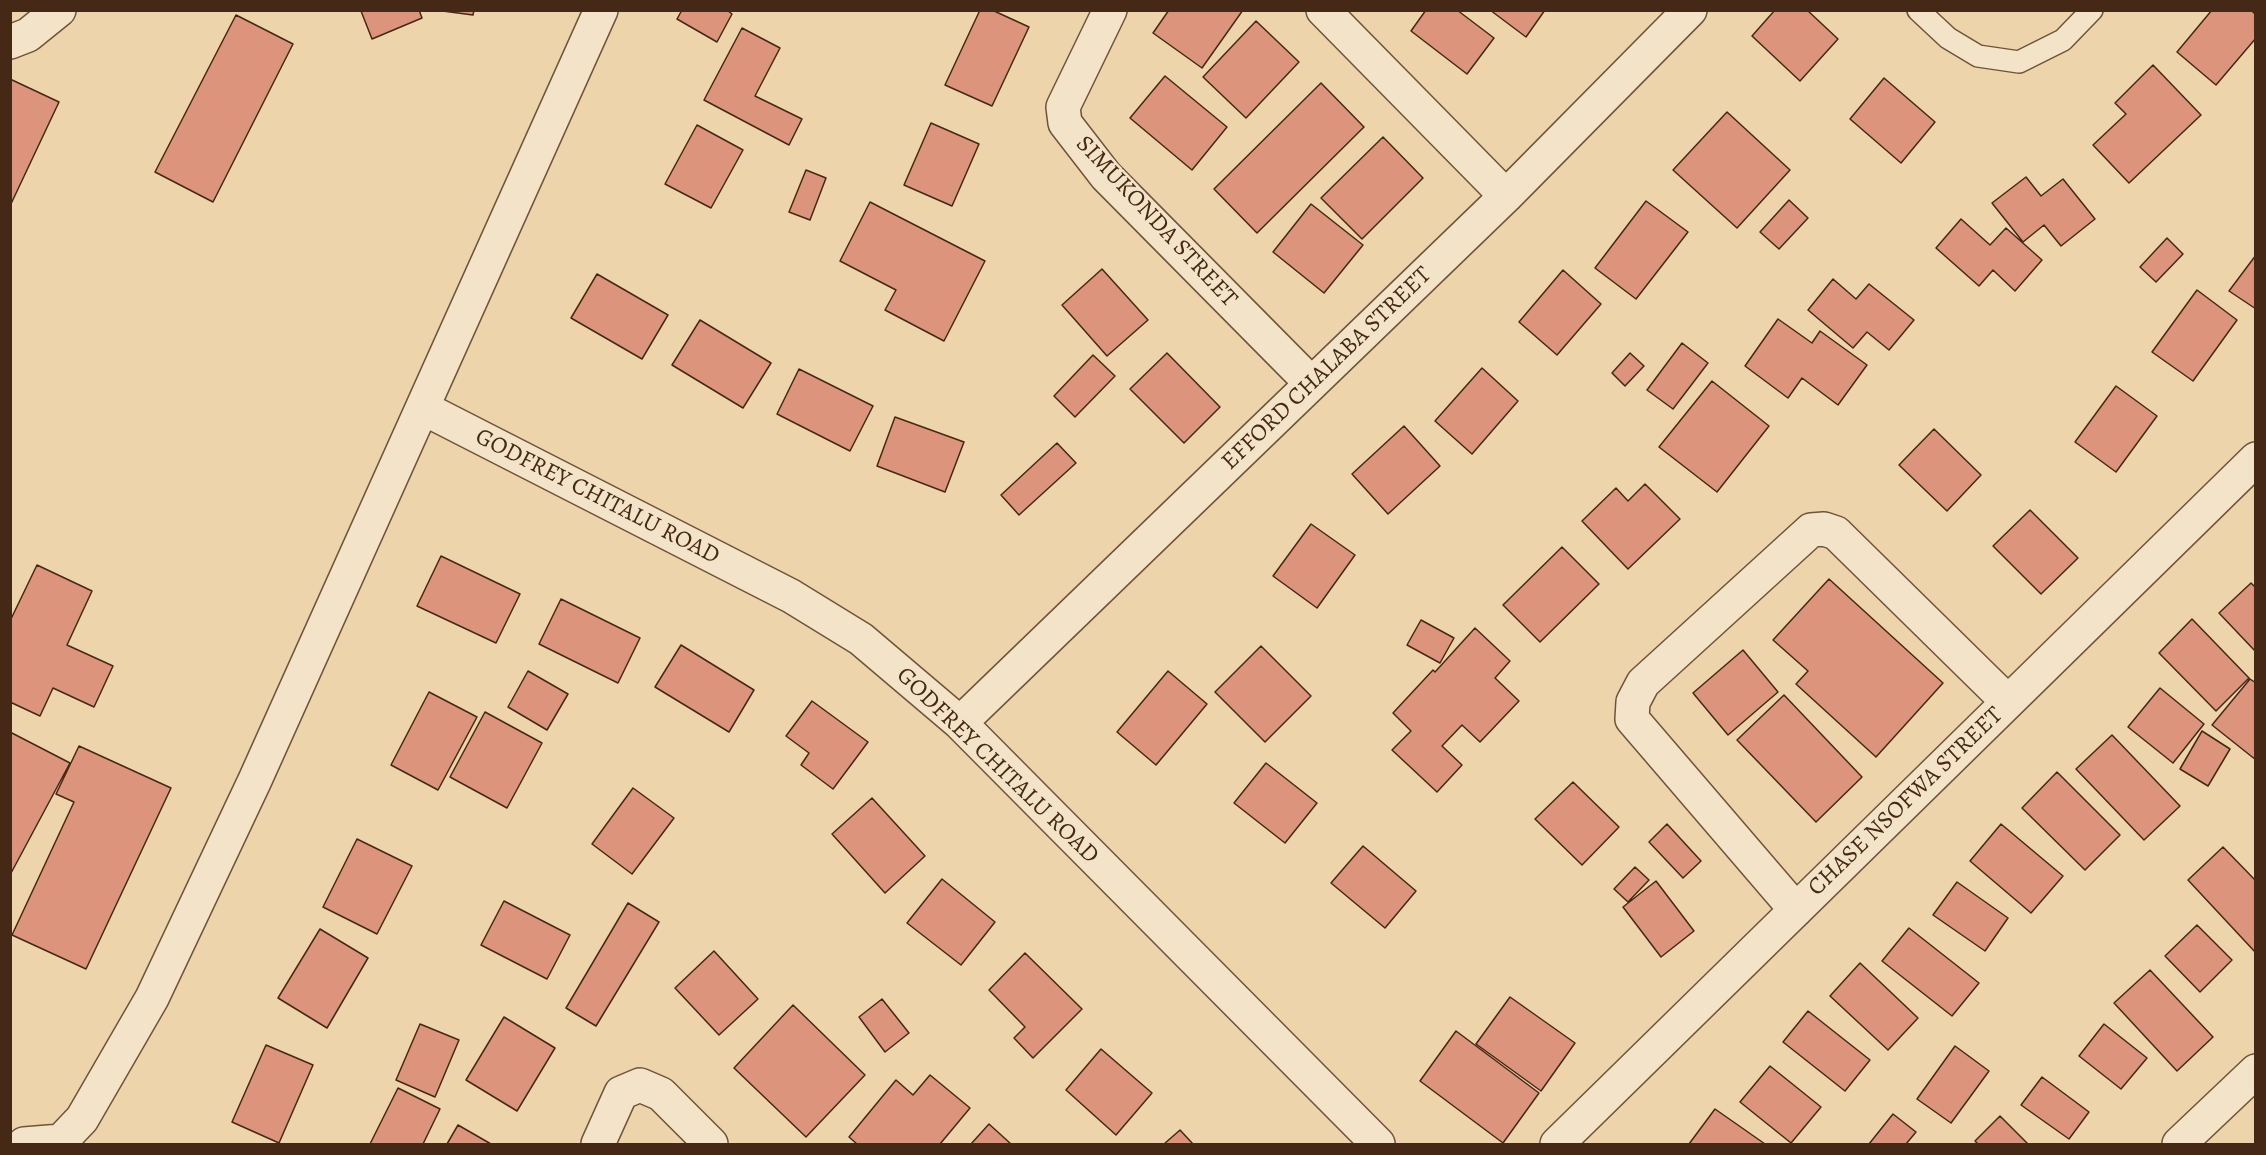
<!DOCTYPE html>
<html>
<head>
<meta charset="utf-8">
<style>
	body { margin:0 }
	#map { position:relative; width:2266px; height:1155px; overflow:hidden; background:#edd4aa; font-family:Alegreya,serif }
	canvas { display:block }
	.frame { position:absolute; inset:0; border:12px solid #452815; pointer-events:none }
</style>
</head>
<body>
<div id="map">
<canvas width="2266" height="1155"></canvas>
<div class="frame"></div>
</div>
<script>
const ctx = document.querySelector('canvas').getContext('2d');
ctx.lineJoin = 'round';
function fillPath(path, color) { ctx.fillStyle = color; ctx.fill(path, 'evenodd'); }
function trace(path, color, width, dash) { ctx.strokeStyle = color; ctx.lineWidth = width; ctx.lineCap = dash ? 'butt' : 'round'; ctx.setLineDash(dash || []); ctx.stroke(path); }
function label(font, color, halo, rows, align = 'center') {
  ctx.font = font + ' Alegreya,serif'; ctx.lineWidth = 5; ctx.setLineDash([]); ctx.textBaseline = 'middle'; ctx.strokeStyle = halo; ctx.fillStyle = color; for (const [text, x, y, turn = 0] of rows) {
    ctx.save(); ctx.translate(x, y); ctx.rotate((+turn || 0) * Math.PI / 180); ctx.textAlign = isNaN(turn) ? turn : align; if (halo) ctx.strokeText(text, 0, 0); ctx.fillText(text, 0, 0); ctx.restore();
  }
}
const building = new Path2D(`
	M419,10L422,18L372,39L361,11Z
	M435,10H474L473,15Z
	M682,10H727L732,14L717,42L677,19Z
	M980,10H992L1029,27L992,106L945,85Z
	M1169,10H1243L1202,68L1153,33Z
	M1426,10H1457L1494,38L1467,74L1411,31Z
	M1490,10H1545L1526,37Z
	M1775,10H1807L1838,39L1800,81L1752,36Z
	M2212,10H2251L2256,15V38L2216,85L2177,52Z
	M236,15L293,44L213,202L155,172Z
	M1256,21L1299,62L1246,118L1203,77Z
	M742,28L780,48L755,96L802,119L789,145L704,100Z
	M2153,65L2201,115L2129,183L2093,145L2126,114L2115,103Z
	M1165,76L1227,127L1192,170L1130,118Z
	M1884,78L1935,122L1901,163L1850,119Z
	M10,79L59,102L10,206Z
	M1321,83L1364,127L1257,233L1214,189Z
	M1727,112L1790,170L1737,228L1673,170Z
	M931,123L979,144L952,206L904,185Z
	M697,125L743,150L711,208L665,184Z
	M1383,137L1423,178L1362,239L1321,198Z
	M806,170L826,178L810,220L789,212Z
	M2026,177L2041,196L2063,179L2095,219L2061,246L2044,225L2023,242L1992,203Z
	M1789,200L1808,218L1779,249L1760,232Z
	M1646,201L1688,232L1636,299L1595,268Z
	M870,202L985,261L944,341L885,310L896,290L840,261Z
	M1311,204L1363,245L1324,293L1273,252Z
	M1961,219L1990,245L2006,228L2042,260L2015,291L1993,270L1979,286L1936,248Z
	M2167,238L2183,254L2156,282L2140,267Z
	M2256,255V309L2229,291Z
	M1102,269L1148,320L1107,356L1062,305Z
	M1563,270L1601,304L1557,355L1519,322Z
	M597,274L668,315L642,359L571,318Z
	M1833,279L1856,299L1869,284L1914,320L1889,350L1867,332L1853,348L1808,310Z
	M2197,290L2237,320L2193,381L2152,352Z
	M1778,319L1812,343L1820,331L1867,365L1838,405L1802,378L1788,398L1745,366Z
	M700,320L771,363L743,408L672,365Z
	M1682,343L1708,363L1673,409L1647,390Z
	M1167,353L1220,407L1184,443L1130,389Z
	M1630,353L1644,366L1625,386L1612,373Z
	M1093,355L1115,376L1075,417L1054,396Z
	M1482,368L1518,401L1472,454L1435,421Z
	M799,369L873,406L850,451L777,414Z
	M1712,381L1769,426L1717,492L1659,447Z
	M2116,386L2157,416L2116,472L2075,442Z
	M895,417L964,442L945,492L877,466Z
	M1404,426L1440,466L1388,514L1352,474Z
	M1934,429L1981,475L1947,511L1899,465Z
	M1057,443L1076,463L1019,515L1001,495Z
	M1645,484L1680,519L1628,569L1582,521L1616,488L1628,501Z
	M2030,510L2078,558L2041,594L1993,546Z
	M1311,524L1355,555L1317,608L1273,576Z
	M1562,547L1599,584L1540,642L1503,605Z
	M441,556L520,594L496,643L417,606Z
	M37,565L92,591L67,645L113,666L94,707L53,688L40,716L10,702V621Z
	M1829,579L1943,683L1876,757L1796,684L1808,671L1773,640Z
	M2251,583L2256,588V652L2219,613Z
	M561,599L640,638L618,683L539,644Z
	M2192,619L2249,678L2216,711L2159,653Z
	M1421,620L1454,638L1440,663L1407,645Z
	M1475,628L1510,661L1495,678L1519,701L1480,742L1462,725L1442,746L1462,765L1437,792L1392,750L1411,731L1393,713L1433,670L1435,672Z
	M681,645L754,690L729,732L655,687Z
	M1261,646L1311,696L1265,742L1215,692Z
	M1743,650L1778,692L1728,735L1693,693Z
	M528,671L568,694L547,730L508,707Z
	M1168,671L1207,704L1156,765L1117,732Z
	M2250,679L2256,683V760L2212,725Z
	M2160,688L2204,724L2173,763L2128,727Z
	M429,692L477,717L438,790L391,765Z
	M1784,695L1862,777L1816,822L1737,740Z
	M812,701L868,742L833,789L801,765L809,753L786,736Z
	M485,712L542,743L507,808L450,777Z
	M2202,731L2230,749L2208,786L2180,769Z
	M10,732L70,763L10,875Z
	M2112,735L2180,806L2144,840L2076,769Z
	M79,746L171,788L86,969L12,935L74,802L56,794Z
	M1266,763L1317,803L1285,843L1234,803Z
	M2057,772L2120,835L2085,870L2022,808Z
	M1573,782L1619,827L1582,865L1535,819Z
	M633,788L674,818L632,874L592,844Z
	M872,798L925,856L885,893L832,834Z
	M1667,824L1701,861L1683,878L1649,842Z
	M2001,824L2063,876L2031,913L1970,861Z
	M357,839L412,866L377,934L323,907Z
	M1363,846L1416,891L1385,928L1331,883Z
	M2223,847L2256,881V953L2188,880Z
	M1635,867L1649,880L1628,902L1614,889Z
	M942,879L995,922L961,965L907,923Z
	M1656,881L1694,931L1661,957L1623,907Z
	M1957,882L2008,918L1985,951L1933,915Z
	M504,901L570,935L547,979L481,945Z
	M628,903L659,922L596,1026L566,1008Z
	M2197,925L2232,960L2200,992L2165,956Z
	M1909,928L1979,983L1952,1016L1882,961Z
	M320,929L368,958L327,1028L278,998Z
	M714,951L758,999L719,1035L675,988Z
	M1025,953L1082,1009L1033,1058L1014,1038L1025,1027L989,990Z
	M1860,963L1918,1018L1888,1050L1830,996Z
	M2150,970L2213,1037L2177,1071L2114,1003Z
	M1510,997L1575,1043L1541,1091L1476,1044Z
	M882,999L909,1033L885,1052L859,1017Z
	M793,1005L865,1075L806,1137L734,1068Z
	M1808,1011L1870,1060L1845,1091L1783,1042Z
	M504,1017L555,1048L517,1111L466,1080Z
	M420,1024L459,1040L435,1097L396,1080Z
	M2104,1024L2147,1058L2121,1089L2079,1056Z
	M1456,1031L1539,1093L1503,1143L1420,1081Z
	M266,1045L313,1065L279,1143L232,1122Z
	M1955,1046L1989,1071L1951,1123L1917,1099Z
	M1101,1049L1152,1093L1116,1135L1066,1090Z
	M1770,1066L1821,1107L1791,1143L1740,1102Z
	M930,1075L970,1108L940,1144H857L849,1137L896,1080L913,1095Z
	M2042,1077L2089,1112L2069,1139L2021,1105Z
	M398,1088L440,1109L423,1144H370Z
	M1715,1109L1765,1144H1689Z
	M1893,1114L1916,1132L1906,1144H1869Z
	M2000,1116L2028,1144H1978L1975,1141Z
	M989,1124L1011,1144H971Z
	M458,1125L491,1144H447Z
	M1180,1130L1193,1144H1164Z`);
const service = new Path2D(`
	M1918,10L1948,38L1978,56L2019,62L2063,40L2092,10`);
const minor = new Path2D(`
	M1110,10L1063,107L1065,123L1106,176L1311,383
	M1323,10L1506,196
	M10,42L28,35L59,10
	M423,408L791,596L861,639L960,723L1378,1144
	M960,723L1506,196L1690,10
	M1796,910L1632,719L1633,702L1643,683L1811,530L1824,529L1836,533L2008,702
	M24,1144L61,1141L82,1119L152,998L255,780L601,10
	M598,1144L621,1093L640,1085L661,1094L711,1144
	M1557,1144L2256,459
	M2179,1144L2256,1071`);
const streetNames = [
	["SIMUKONDA STREET",1156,222,47],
	["EFFORD CHALABA STREET",1327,369,-44],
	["GODFREY CHITALU ROAD",597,497,27],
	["GODFREY CHITALU ROAD",997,766,44],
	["CHASE NSOFWA STREET",1906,802,-44]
];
fillPath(building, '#dd947d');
trace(building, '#452815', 1.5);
trace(service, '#6f533a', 24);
trace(minor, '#6f533a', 36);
trace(service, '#f3e3c8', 21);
trace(minor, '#f3e3c8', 33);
label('24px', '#452815', '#f3e3c8', streetNames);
</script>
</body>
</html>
